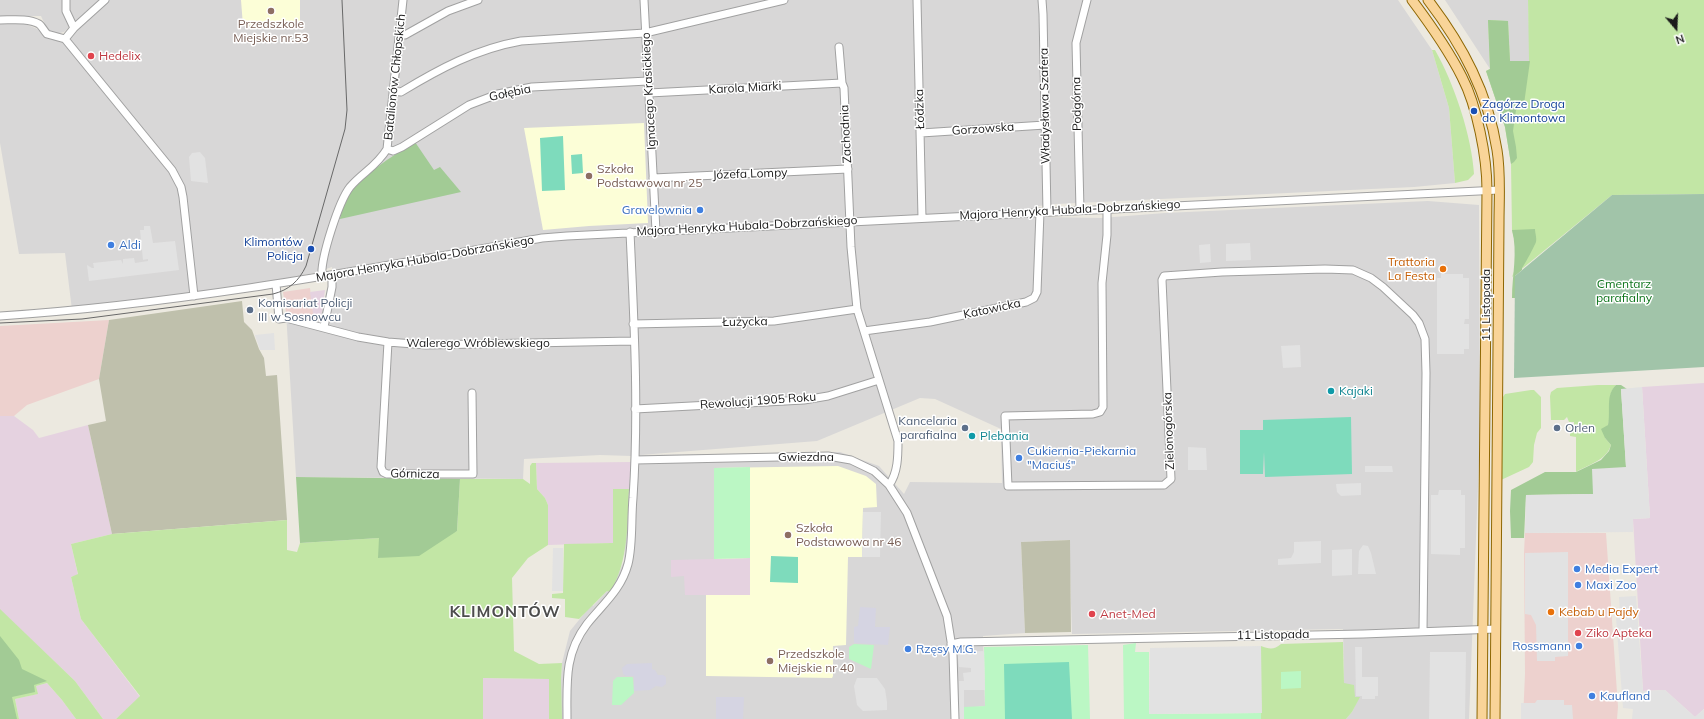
<!DOCTYPE html>
<html>
<head>
<meta charset="utf-8">
<style>
	body { margin:0 }
	#map { position:relative; width:1704px; height:719px; overflow:hidden; background:#ece9e0; font-family:Mulish,sans-serif }
	canvas { display:block }
	.north { position:absolute; left:1656px; top:8px; width:40px; height:40px; -webkit-text-stroke:3px #fff; paint-order:stroke; rotate:161deg; font-size:11px; font-weight:700; line-height:16px; text-align:center; color:#1a1a1a }
	.north::after { content:''; display:block; margin:auto; width:14px; height:18px; background:#1a1a1a; clip-path:polygon(50% 0,100% 100%,50% 72%,0 100%) }
</style>
</head>
<body>
<div id="map">
<canvas width="1704" height="719"></canvas>
<div class="north">N</div>
</div>
<script>
const ctx = document.querySelector('canvas').getContext('2d');
ctx.lineJoin = 'round';
function fillPath(path, color) { ctx.fillStyle = color; ctx.fill(path, 'evenodd'); }
function trace(path, color, width, dash) { ctx.strokeStyle = color; ctx.lineWidth = width; ctx.lineCap = dash ? 'butt' : 'round'; ctx.setLineDash(dash || []); ctx.stroke(path); }
function label(font, color, halo, rows, align = 'center') {
  ctx.font = font + ' Mulish,sans-serif'; ctx.lineWidth = 3; ctx.setLineDash([]); ctx.textBaseline = 'middle'; ctx.strokeStyle = halo; ctx.fillStyle = color; for (const [text, x, y, turn = 0] of rows) {
    ctx.save(); ctx.translate(x, y); ctx.rotate((+turn || 0) * Math.PI / 180); ctx.textAlign = isNaN(turn) ? turn : align; if (halo) ctx.strokeText(text, 0, 0); ctx.fillText(text, 0, 0); ctx.restore();
  }
}
const residential = new Path2D(`
	M0,0H99L64,32L56,34L48,31L41,16H0Z
	M109,0H1398L1432,50L1449,108L1455,183L1414,187L1056,204L1038,206L1039,217L1101,218L1165,213L1428,201L1479,205L1480,434L1469,719H1346L1352,712L1359,697H1355L1344,684L1343,629L1072,634L1069,540L1021,542L1025,633L983,636L985,706L964,708V719H561V679L562,663L570,631L592,604L593,606L607,591L610,592L624,561L631,456L600,455L524,459L523,479L296,477L286,312L314,319L319,318L322,311L327,289L336,287L332,267L314,273L283,279L190,294L72,310L65,253L19,254L0,143V23H23L64,40ZM920,398L935,399L1001,429L1002,483L910,482L904,494L879,466L840,452L640,455L817,441Z
	M1445,0H1528L1530,61H1510L1508,22L1488,20L1490,69Z`);
const commercial = new Path2D(`
	M310,288L314,319L286,312L283,292Z
	M109,320L99,379L27,405L14,416H0V326Z
	M1525,533H1606L1618,707L1617,719H1523L1525,674L1524,552Z`);
const industrial = new Path2D(`
	M325,290L322,311L319,318L314,319L310,292Z
	M1704,383V709L1695,717L1665,690L1643,691L1633,519L1650,518L1642,387Z
	M0,416H14L33,430L39,438L88,425L112,534L71,544L78,575L71,577L81,619L140,697L116,719H103L75,681L0,610Z
	M631,462L629,489H613V543L548,545V505L545,498L537,489L536,463Z
	M750,558V595H685L684,576L671,577V560Z
	M482,678L550,679L549,719H483Z
	M47,683L62,700L76,719H19L15,699L37,694L36,686Z`);
const education = new Path2D(`
	M241,0H300V26L282,28L277,23L243,26Z
	M644,123L648,223L589,226L543,230L524,128Z
	M838,466L866,476L876,484L877,507L863,508L862,557H848L846,645L833,646V676L832,678L706,676V595H750V558L714,559V468Z`);
const construction = new Path2D(`
	M242,301L244,322L252,330L259,349L264,358L266,376L277,375L287,520L112,534L88,425L106,421L99,379L109,320Z
	M1070,540L1071,632L1025,633L1021,542Z`);
const grass = new Path2D(`
	M1528,0H1704V194L1612,195L1512,277L1515,269V242L1512,230L1511,164L1505,127L1486,71L1490,69L1488,20L1508,21L1510,61H1529Z
	M1432,50H1435C1454,83 1472,137 1474,174L1468,180L1455,183L1449,108Z
	M1598,385H1616C1607,394 1611,404 1610,415C1609,423 1606,431 1605,438L1611,445C1606,461 1589,464 1576,472V437L1570,436V430L1574,429V422H1569L1567,417L1564,420H1551L1550,396L1551,392L1557,388Z
	M1531,390H1534L1541,397V428L1537,433L1534,445L1533,462L1529,467L1501,480V400L1505,394Z
	M532,463H536L537,489L545,498L548,505V545L528,558L512,578L514,651L539,664L562,663L561,679L562,719H549V679L483,678V719H116L140,696L81,619L71,577L78,574L71,544L112,534L287,520V550L297,552L300,543L379,538V558L457,531L460,479H523L530,484V466Z
	M613,489H629C627,525 629,561 610,592L607,591L579,619L565,617V599L552,598V594L563,593L564,544L613,543Z
	M0,609L75,681L103,719H76L62,700L47,683L36,686L38,694L15,699L19,719H0Z
	M1343,642L1344,683L1354,685L1355,697H1360L1352,712L1346,719H1261V646C1269,649 1274,650 1281,644Z`);
const forest = new Path2D(`
	M1488,20L1508,21L1510,61H1530L1524,104L1516,110L1513,131L1516,147L1517,158L1514,162L1511,164L1505,127L1486,71L1490,69Z
	M415,142L434,170L440,167L461,192L340,219C342,185 390,158 415,142Z
	M1535,229C1535,233 1537,238 1536,242C1535,245 1524,266 1522,268V270L1515,276V298H1512C1512,275 1518,253 1512,230Z
	M1616,385H1621L1627,389H1621L1626,467L1594,494L1526,495L1524,538H1511L1510,511L1511,490L1545,472H1576L1601,460L1609,451L1611,445L1605,438L1601,429L1608,425C1611,411 1605,395 1616,385Z
	M296,477L460,479L457,531L419,556L378,558L379,538L300,543Z
	M0,636L19,660L22,669L47,681L34,685L35,692L12,697L17,719H0Z`);
const cemetery = new Path2D(`
	M1704,194V367L1514,378L1515,276L1612,195Z`);
const park = new Path2D(`
	M750,467V558L714,559V468Z
	M1136,643L1135,652H1149V714L1261,713V719H1124L1123,645Z
	M854,644L874,645L871,669L849,659V647Z
	M1088,645L1090,719H964V707L985,706L984,647Z
	M1301,671V688L1281,689V672Z
	M617,677H632L633,678L634,693L621,705H612L613,681Z`);
const pitch = new Path2D(`
	M563,136L565,190L542,191L540,138Z
	M582,154L583,173L572,174L571,155Z
	M1351,417L1352,474L1265,477L1264,452L1263,474H1240V430H1263V420Z
	M771,556L798,557V583L770,582Z
	M1069,662L1072,719H1005L1004,664Z`);
const parking = new Path2D(`
	M200,152L205,158L208,183L191,181L189,157L192,153Z
	M144,226H150L153,243L175,241L179,270L89,281L87,265L92,268H94L93,263L121,260L123,264V259L134,258L135,263L148,261V259L143,260L140,230H144Z
	M1250,243L1251,260L1226,261V244Z
	M1210,244L1211,262L1200,263L1199,245Z
	M1441,274H1463V278H1469V319H1465L1464,324H1469V349H1464V354H1437V278H1441Z
	M274,333L275,350H260L255,335Z
	M1300,345L1301,367L1283,368L1281,346Z
	M1642,387L1650,518L1633,519V532L1525,533L1526,495L1593,494L1592,469L1626,467L1621,389Z
	M1188,447L1206,448L1207,470H1188Z
	M1365,466H1392L1393,472H1365Z
	M1361,483V495L1341,496L1337,492L1336,484Z
	M1439,490H1461V495H1465V548H1460V555L1431,554V495H1438Z
	M863,512H881L880,557H862Z
	M1321,541V563L1278,565V559L1291,558L1294,552V542Z
	M1363,545L1368,546L1371,553L1376,574H1358L1359,551Z
	M553,548H563V591H552Z
	M1352,549V575L1332,576V550Z
	M1568,552V656L1555,657V661H1537L1536,625L1531,615L1525,614V553Z
	M1636,596L1643,691L1665,690L1695,717L1704,709V719H1632L1633,709L1623,708L1616,618L1620,612L1619,597Z
	M1261,646L1262,713L1149,714L1150,648Z
	M1355,647H1362V677H1378V696H1375V699H1362V696H1356Z
	M984,651L985,690H964V719H959V681H964L963,673L971,672V668L959,667L957,652Z
	M1430,652H1466L1465,719H1429Z
	M857,678H877L885,689L887,702V710L863,711L857,705L854,686Z
	M1537,700H1564V705H1572L1573,719H1521V703H1535Z`);
const plaza = new Path2D(`
	M860,607L876,608L875,627H890L888,645L854,643V627L858,626Z
	M652,663V669L655,670L658,675H663L666,677V684L662,687L656,686L650,690L634,691V676H626L623,674L622,668L627,664Z
	M716,697H744L743,719H716Z`);
const minor = new Path2D(`
	M66,0V11L74,28
	M644,0L656,231
	M917,0L922,218
	M1042,0L1043,14L1047,212
	M0,20C12,20 28,18 39,24C42,26 44,31 47,34L65,39L172,170L181,187L183,197L194,296
	M400,35H405L448,11L478,0
	M65,39L74,28L105,0
	M839,47L842,83L844,88L851,247L857,309L898,441C898,456 898,473 889,485
	M393,91L401,92C439,69 476,49 521,41L645,33L784,0
	M649,93L842,83
	M921,133L1045,125
	M387,149L393,151L402,147L469,105L498,94L532,87L648,81
	M653,178L848,169
	M1107,209V235L1102,283L1103,407L1100,412L1093,414L1005,416L1008,486L1164,485L1171,479L1162,280L1164,276L1222,272L1325,269L1353,270L1371,278L1383,287L1413,315L1419,323L1425,339L1426,373L1423,631
	M1080,210L1076,43L1087,0
	M322,277C320,259 339,201 350,187C363,172 376,167 387,149L403,0
	M276,284L279,319L286,318L358,337L388,342L426,345L633,341
	M0,316C182,304 362,270 542,238L567,236L1499,190
	M633,324L774,321L857,309
	M324,327L332,287V275
	M864,331L930,322L1026,302L1034,298L1037,292L1040,212
	M388,342L381,467L383,472L387,474H473L472,393
	M635,409L804,400L828,396L879,380
	M635,460L828,456L851,460L874,471L889,485L907,513L947,616L953,654L955,719
	M951,644L961,642L1363,634L1496,629
	M567,719C567,683 564,654 587,624C603,604 621,590 628,564C633,545 631,519 633,498C639,410 634,320 630,232`);
const major = new Path2D(`
	M1412,0C1430,24 1448,49 1462,77C1477,106 1487,157 1487,190L1482,719
	M1428,0C1463,46 1488,93 1497,150C1501,174 1499,199 1499,223L1495,719`);
const tram = new Path2D(`
	M0,323L82,319L273,294C289,290 299,281 306,266L345,129L347,110L342,0`);
const markers = [
	[271,11,4,"#8d6e63"],
	[91,56,4,"#e0444e"],
	[1474,111,4,"#1a4fb4"],
	[589,176,4,"#8d6e63"],
	[700,210,4,"#3f7fe0"],
	[111,245,4,"#3f7fe0"],
	[311,249,4,"#1a4fb4"],
	[1443,269,4,"#e8710a"],
	[250,310,4,"#5c6f8a"],
	[1331,391,4,"#0f9aa8"],
	[965,428,4,"#5c6f8a"],
	[1557,428,4,"#5c6f8a"],
	[972,436,4,"#0f9aa8"],
	[1019,458,4,"#3f7fe0"],
	[788,535,4,"#8d6e63"],
	[1577,569,4,"#3f7fe0"],
	[1578,585,4,"#3f7fe0"],
	[1551,612,4,"#e8710a"],
	[1092,614,4,"#e0444e"],
	[1578,633,4,"#e0444e"],
	[1579,646,4,"#3f7fe0"],
	[908,649,4,"#3f7fe0"],
	[770,661,4,"#8d6e63"],
	[1592,696,4,"#3f7fe0"]
];
const educationNames = [
	["Przedszkole",271,24,"center"],
	["Miejskie nr.53",271,38,"center"],
	["Szkoła",597,169],
	["Podstawowa nr 25",597,183],
	["Szkoła",796,528],
	["Podstawowa nr 46",796,542],
	["Przedszkole",778,654],
	["Miejskie nr 40",778,668]
];
const healthNames = [
	["Hedelix",99,56],
	["Anet-Med",1100,614],
	["Ziko Apteka",1586,633]
];
const streetNames = [
	["Batalionów Chłopskich",395,77,-84],
	["Karola Miarki",745,88,-3],
	["Ignacego Krasickiego",649,91,-93],
	["Gołębia",510,93,-12],
	["Podgórna",1077,104,-91],
	["Władysława Szafera",1045,106,-91],
	["Łódzka",920,109,-92],
	["Gorzowska",983,129,-4],
	["Zachodnia",846,134,-93],
	["Józefa Lompy",750,174,-2],
	["Majora Henryka Hubala-Dobrzańskiego",1070,210,-3],
	["Majora Henryka Hubala-Dobrzańskiego",747,226,-3],
	["Majora Henryka Hubala-Dobrzańskiego",425,259,-10],
	["11 Listopada",1486,305,-90],
	["Katowicka",992,309,-12],
	["Łużycka",745,322,-1],
	["Walerego Wróblewskiego",478,343],
	["Rewolucji 1905 Roku",758,401,-4],
	["Zielonogórska",1169,431,-92],
	["Gwiezdna",806,457],
	["Górnicza",415,474,1],
	["11 Listopada",1273,635,-1]
];
const transitNames = [
	["Zagórze Droga",1482,104],
	["do Klimontowa",1482,118],
	["Klimontów",303,242,"right"],
	["Policja",303,256,"right"]
];
const shopNames = [
	["Gravelownia",692,210,"right"],
	["Aldi",119,245],
	["Cukiernia-Piekarnia",1027,451],
	["\"Maciuś\"",1027,465],
	["Media Expert",1585,569],
	["Maxi Zoo",1586,585],
	["Rossmann",1571,646,"right"],
	["Rzęsy M.G.",916,649],
	["Kaufland",1600,696]
];
const foodNames = [
	["Trattoria",1435,262],
	["La Festa",1435,276],
	["Kebab u Pajdy",1559,612,"left"]
];
const parkNames = [
	["Cmentarz",1624,284],
	["parafialny",1624,298]
];
const serviceNames = [
	["Komisariat Policji",258,303],
	["III w Sosnowcu",258,317],
	["Kancelaria",957,421,"right"],
	["parafialna",957,435,"right"],
	["Orlen",1565,428]
];
const cultureNames = [
	["Kajaki",1339,391],
	["Plebania",980,436]
];
const districtNames = [
	["KLIMONTÓW",505,612]
];
fillPath(residential, '#d8d7d7');
fillPath(commercial, '#edd1ce');
fillPath(industrial, '#e5d2e0');
fillPath(education, '#fcfed7');
fillPath(construction, '#bfc0ac');
fillPath(grass, '#c2e6a5');
fillPath(forest, '#a2cb95');
fillPath(cemetery, '#a1c4a9');
fillPath(park, '#bbf7c4');
fillPath(pitch, '#7edbbc');
fillPath(parking, '#e2e2e2');
fillPath(plaza, '#d5d4e2');
trace(minor, '#a1a1a1', 9);
trace(major, '#8e6703', 11);
trace(minor, '#fff', 7);
trace(major, '#f9d498', 9);
trace(tram, '#686868', 1);
for (const [x, y, r, color] of markers) { const dot = new Path2D(); dot.arc(x, y, r, 0, 2 * Math.PI); ctx.fillStyle = color; ctx.fill(dot); trace(dot, '#fff', 1.5); }
label('12px', '#785e54', '#fff', educationNames, 'left');
label('12px', '#be3a42', '#fff', healthNames, 'left');
label('12px', '#1a1a1a', '#fff', streetNames);
label('12px', '#164399', '#fff', transitNames, 'left');
label('12px', '#366cbe', '#fff', shopNames, 'left');
label('12px', '#c56008', '#fff', foodNames, 'right');
label('12px', '#0d741b', '#fff', parkNames);
label('12px', '#4e5e75', '#fff', serviceNames, 'left');
label('12px', '#0d838f', '#fff', cultureNames, 'left');
ctx.letterSpacing = '1px';
label('bold 16px', '#4d4d4d', '#fff', districtNames);
ctx.letterSpacing = '0px';
</script>
</body>
</html>
